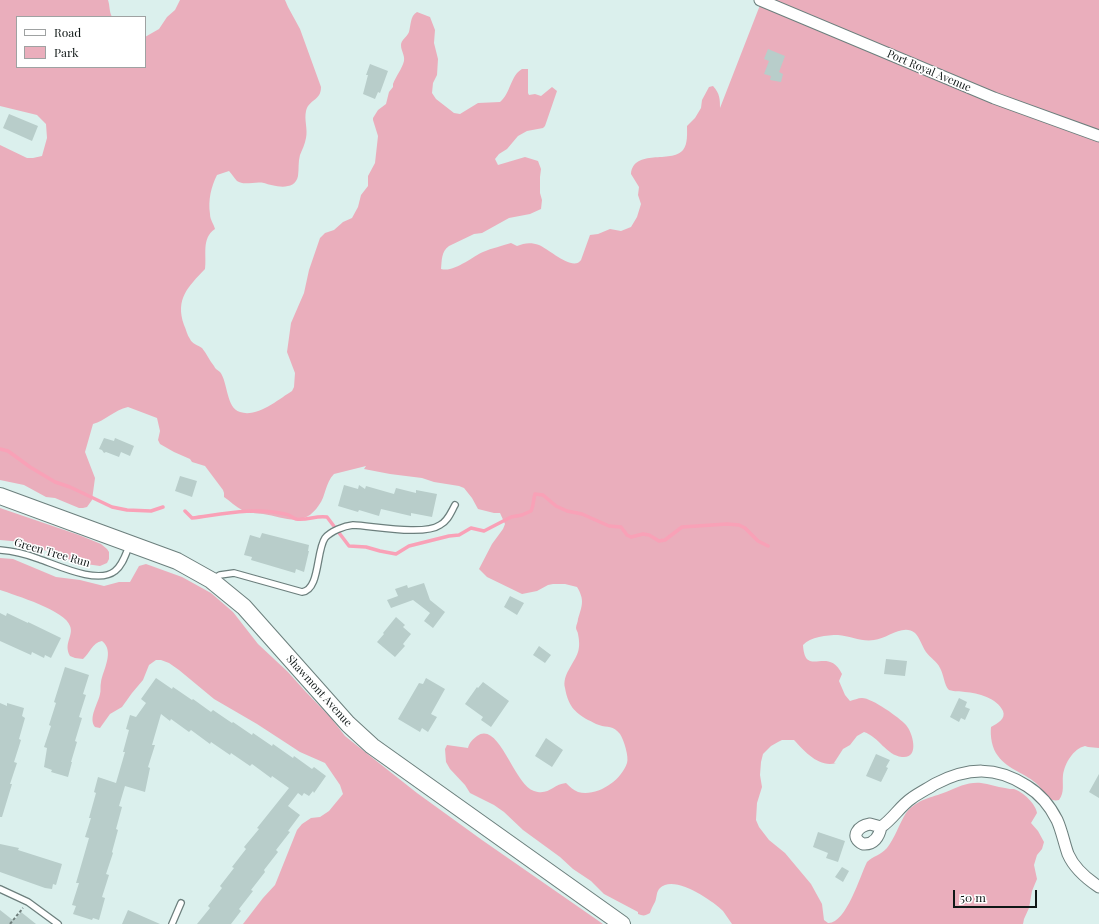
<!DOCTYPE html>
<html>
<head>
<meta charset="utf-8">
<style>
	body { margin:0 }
	#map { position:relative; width:1099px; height:924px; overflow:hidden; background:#dbf0ed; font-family:"Playfair Display",serif }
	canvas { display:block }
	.legend { position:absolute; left:16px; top:16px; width:130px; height:52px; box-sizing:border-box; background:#fff; border:1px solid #9fa2a2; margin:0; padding:5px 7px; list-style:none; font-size:12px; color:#0f1716 }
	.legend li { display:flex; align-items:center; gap:8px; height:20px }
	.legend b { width:20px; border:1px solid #9fa2a2 }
	.scale { position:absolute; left:953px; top:890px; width:84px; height:18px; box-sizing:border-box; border:2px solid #0f1716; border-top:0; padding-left:5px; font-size:12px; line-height:14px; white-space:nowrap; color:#0f1716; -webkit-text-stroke:3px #fff; paint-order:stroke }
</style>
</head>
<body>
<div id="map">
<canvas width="1099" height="924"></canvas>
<ul class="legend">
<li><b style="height:5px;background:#fff"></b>Road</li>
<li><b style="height:11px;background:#eaaebc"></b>Park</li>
</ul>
<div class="scale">50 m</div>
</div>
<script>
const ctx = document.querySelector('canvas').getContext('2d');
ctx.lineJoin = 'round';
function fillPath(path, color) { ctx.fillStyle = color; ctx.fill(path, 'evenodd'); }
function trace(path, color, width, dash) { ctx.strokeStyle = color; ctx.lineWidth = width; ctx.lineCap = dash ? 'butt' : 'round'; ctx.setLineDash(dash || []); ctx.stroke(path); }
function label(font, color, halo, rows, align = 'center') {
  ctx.font = font + ' "Playfair Display",serif'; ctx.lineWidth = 3; ctx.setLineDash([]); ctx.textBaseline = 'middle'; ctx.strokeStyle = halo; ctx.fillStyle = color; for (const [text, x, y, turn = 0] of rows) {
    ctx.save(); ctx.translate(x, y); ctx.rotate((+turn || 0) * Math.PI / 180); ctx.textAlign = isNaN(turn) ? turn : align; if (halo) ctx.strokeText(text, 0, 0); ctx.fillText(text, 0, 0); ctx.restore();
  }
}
const green = new Path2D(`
	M0,0H108C110,6 109,11 112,17H17V67H145V37L159,29L167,17L175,10L180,0H285L288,7L300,29L321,87C321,101 309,99 306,111C304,120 308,129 306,138C305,144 302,150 300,155C298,162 299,169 298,176C295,192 273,186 264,183C255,181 244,186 237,181C234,178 232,174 229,171L217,175C211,187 208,200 210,214C210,220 214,224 215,229C201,238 207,256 205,269C188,287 175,299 184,325C186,329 187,335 190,339C192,344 198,345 202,348C207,354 209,360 214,366C215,369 218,370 220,372C228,382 226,408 240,412C257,418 279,399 292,391L294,387L295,373L287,352L291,323L304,293L309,270L320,238L325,233L334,230L343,222L352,218L358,207L361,195L368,186V176L375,163L378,136L373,120V118L378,110L386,104L389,92L393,87V84C396,76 402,69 404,61C405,55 401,51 401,45C401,40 407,37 409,32C411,25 410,16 417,12L430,17L435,30L434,43L438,59L437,75L433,83L432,93L436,99L454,113L460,114L478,103L500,102C511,93 510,76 522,69H528V93L529,95L535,94L541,96L552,87L557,91L545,126L543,128L527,131L518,136L507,149L499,154L495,159L498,165L525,157L538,161L541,169L540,177V193L542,200L541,209L530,214L509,218L482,233L474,234L449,246C441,252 442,260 441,269C454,273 473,256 483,252C492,248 502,246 511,243L517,246C524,243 531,242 539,245C549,249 573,272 581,260L590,235L598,234L610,229L621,231L631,227L637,217L641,204L638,195L639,187L631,174C634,148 671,164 683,150C688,144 687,133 687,126L695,118L701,108L702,100L709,87L713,86C720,94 720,99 720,108L762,0H1099V748L1088,747L1085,746C1073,749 1065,763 1063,775C1062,784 1065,792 1059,800C1048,803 1044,791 1038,785C1026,773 1008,770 998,756C992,749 990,736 991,727C998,723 1006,719 1003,711C997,698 978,693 965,692C960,691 955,692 949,690C944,685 944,675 940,668C937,661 930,658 926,652C922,646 920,638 915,633C903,623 887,639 874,640C862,642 850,636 838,635C827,635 810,637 803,645C805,679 828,645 842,674L839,681L845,695L850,701C854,700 858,698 862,698C872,698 900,718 906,725C913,733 920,759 902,757C886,755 879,737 864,732L857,736L850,745L843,749L834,763H836C819,768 804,751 794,740H782L778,742L771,746L763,754L761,762L760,775L762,787L757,803L756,820L759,827L769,840L785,853L811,884L822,904L824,920L828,923C846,924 860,876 867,862C873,856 881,855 887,848C895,838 899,824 906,813C917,799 931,798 946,792C959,787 967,782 981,783C989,784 997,787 1005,788C1008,789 1012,789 1014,789C1023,792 1036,804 1037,813L1031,823L1038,831L1044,842L1042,849L1037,855L1034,865L1037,879L1032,891L1029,908L1024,919L1023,924H732C729,920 726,915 723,911C712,900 674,874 660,888C656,892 657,897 655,902C653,906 651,909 650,913C645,916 643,916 638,914V912L604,894L591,881L573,869L560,857L523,830L504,812L494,805L470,793L465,785L450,769L446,762L445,749L447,745L468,748C469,743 473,739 477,736C499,720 514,785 534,791C549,796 553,784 566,783C570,787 573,790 578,792C597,797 621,781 627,763C629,757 624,740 620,734C613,725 608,728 599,725C595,724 591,721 588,720C574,712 568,705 565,688C562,675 574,664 578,652C580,646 579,639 578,634C578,632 576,630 576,628C576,625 578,622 578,619C582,606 585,600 577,587L565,584H553L548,585L537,591L522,594L487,577L479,569L492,544L503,529L505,524L500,513H494L478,509L472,498L464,488L459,486L434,482L422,478L390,474L364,469L366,466L334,474C325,483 326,496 319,505C303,529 285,517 263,514C256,513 248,514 242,510C236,507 230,501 224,497V493L223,490L205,466L192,462L190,459L174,452L160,444L158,440L160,431L157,418L128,407C114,410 105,421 93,424L85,452L95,478L92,500L87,507L83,508H79L55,498L46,497L24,485L0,480V145L27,158H33L42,156L47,138L46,124L37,115L0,106Z
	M0,508L79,535L101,544L107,549L109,552V559L107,563L100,566L79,563L22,542L0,540Z
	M0,558L13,559L56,577L80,580L104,586L119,582H130L139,566L146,564L182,577L211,593L233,612L258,644L288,672L305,691L331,718L345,736L360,748L417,793L482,840L603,924H243L263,898L275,885L297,830L302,824L311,818L320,817L329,811L343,794L340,785L325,763L300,752L257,724L214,699L179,670L169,663L161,660H156L149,665L143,680L132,693L122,707L110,714L100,728L95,727C88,718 98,704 100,694C101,691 100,686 101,682C103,670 115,651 102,641C92,643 90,653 83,659L75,658L70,656C63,643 74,636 70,626C66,611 15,595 0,590Z`);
const stream = new Path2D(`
	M0,449L8,451L30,467L55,482L70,487L112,507L127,510L151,511L163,507
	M185,511L192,518C223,514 254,507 285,514C289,514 292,518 296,519C307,521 316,515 327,517L349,546L366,547L380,551L396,554L409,546L449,536L459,535L471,528L484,531L511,517L522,515L531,511C534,505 533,500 535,494L543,495L556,506L567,511L582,514L609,526L621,527L627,535L631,537L643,534L649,535L659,541L665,540L682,527L727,524L739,525L745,528L758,541L768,546`);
const building = new Path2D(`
	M768,49L785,56L779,72L783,74L781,82L770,80L771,76L764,74L769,61L764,59Z
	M370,64L388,71L380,93L378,92L375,99L363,94L368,75H366Z
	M9,114L38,126L32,141L3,128Z
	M104,438L114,441L115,438L134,446L130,456L121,452L119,457L106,452L104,453L102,450L99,449Z
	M180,476L197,481L192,497L175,491Z
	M344,485L358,489L359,485L365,489L366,486L394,494L396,488L416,493V490L437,494L432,517L411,513V516L381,509L379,516L359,510L358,512L338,506Z
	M262,533L309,545L308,551H309L304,572L296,569L295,573L251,560L252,557L244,555L250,535L260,538Z
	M424,583L430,600L445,612L433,628L424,621L430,613L413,600L391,608L387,600L398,596L395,589L407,585L408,588Z
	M510,596L524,603L517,615L504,607Z
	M0,613L6,616L7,613L28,623V622L61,638L51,658L45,655L44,658L32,652L31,655L0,641Z
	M396,617L405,625L403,627L411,634L403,644L405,646L395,657L377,642L384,634L383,633Z
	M539,646L551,655L545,663L533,655Z
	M886,659L907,661L905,676L884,674Z
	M65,667L89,675L83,694L86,695L79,717L82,718L75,741L77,742L71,762H72L68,777L51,772L52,770L44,767L47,748L44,747L51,726L49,725L56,703L54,702Z
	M156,678L172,689L173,687L192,700L193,699L211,712L213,710L232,723L233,722L252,735L253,733L272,746L273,744L293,758L294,756L312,769L314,767L326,776L314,793L313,791L309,796L304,793L302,796L298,793L288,806L300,815L288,831L290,832L276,850L278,852L264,870L265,872L251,890L253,891L239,909L241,911L231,924H197L210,908L208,906L222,888L220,886L234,868L232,867L246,849L244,847L259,829L257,828L289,788L272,776L271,778L252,764L250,766L231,753L230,755L211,742L210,744L191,730L189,732L171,719L170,721L161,714L152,745H155L148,767L150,768L145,792L125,786L119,806L122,807L116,829L118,830L112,852L113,853L106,874L109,875L102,897L105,898L99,920L93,918L92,920L73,914L76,906L72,905L79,883H76L89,838L85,837L91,818H89L96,793L94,792L98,777L116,783L125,752H123L129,730L126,729L130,715L136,717L146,703L141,699Z
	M426,678L445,689L431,714L437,717L428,732L422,728L420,732L398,719L419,683L423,684Z
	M483,682L509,701L491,727L481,720L483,717L465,704L477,687L478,688Z
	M959,698L967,702L965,707L970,709L965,720L961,718L959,722L950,717Z
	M0,703L7,706V703L24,708L22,716L25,718L19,739L21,740L14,762L17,763L10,784H12L2,817H0Z
	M546,738L563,750L552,767L535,756Z
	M876,754L890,760L886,767L888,768L881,782L866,776Z
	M1099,774V798L1089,792Z
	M818,832L845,841L838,862L826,858L828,853L813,847Z
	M0,844L19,848L18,850L62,864L56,885L53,884L52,889L45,888L0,872Z
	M842,867L849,871L843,882L835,877Z
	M0,910L14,921L21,912L36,924H0Z
	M128,910L160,924H122Z`);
const path = new Path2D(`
	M10,924L23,908`);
const lane = new Path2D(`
	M0,550C13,551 26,554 39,559C57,565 98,585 115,571C123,565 126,553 130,544
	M213,579L220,575L234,573L302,592C320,590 316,551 325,538C331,531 344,526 353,525C374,526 424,536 440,525C448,521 451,512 455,505
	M0,889L28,902L58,924
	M172,924L181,903`);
const street = new Path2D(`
	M760,0L994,98L1099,136
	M870,824L881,827C879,837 874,845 863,844C849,837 858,826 870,824Z
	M881,827C893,819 900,806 912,798C919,793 927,789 935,784C968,767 996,766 1027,786C1040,794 1050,806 1057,820C1062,831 1064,843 1068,854C1074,868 1087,879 1099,887`);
const secondary = new Path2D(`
	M0,496L177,561L211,580L244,607L348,724L372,746L622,924`);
const streetNames = [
	["Port Royal Avenue",929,71,23],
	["Green Tree Run",52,553,16],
	["Shawmont Avenue",319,691,48]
];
fillPath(green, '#eaaebc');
trace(stream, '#f9a1b7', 3.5);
fillPath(building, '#b8cdca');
trace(lane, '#6c7f7d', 8);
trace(street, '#6c7f7d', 13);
trace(secondary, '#6c7f7d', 18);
trace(path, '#6f7e7c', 2, [3, 2]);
trace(lane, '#fff', 5.5);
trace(street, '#fff', 11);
trace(secondary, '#fff', 16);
label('11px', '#0f1716', '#fff', streetNames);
</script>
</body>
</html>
